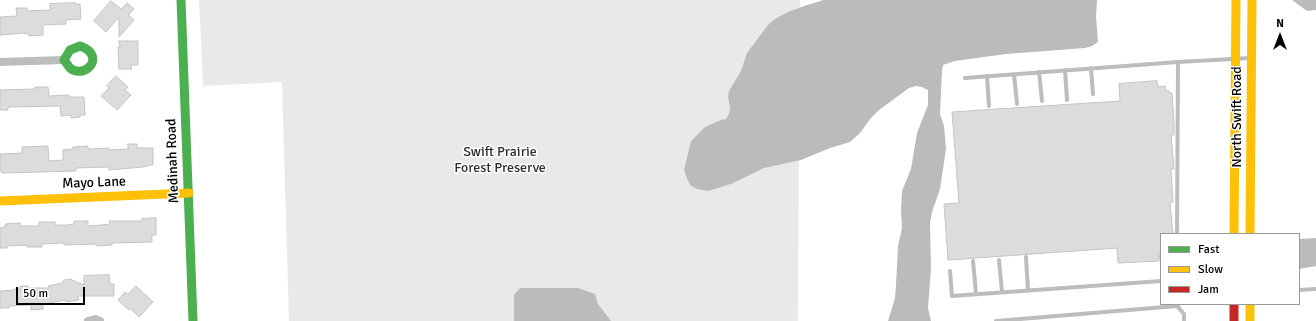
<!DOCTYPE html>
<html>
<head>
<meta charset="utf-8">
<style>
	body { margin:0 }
	#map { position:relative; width:1316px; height:321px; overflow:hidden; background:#fff; font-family:Signika,sans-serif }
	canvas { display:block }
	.legend { position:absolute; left:1160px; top:233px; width:140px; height:72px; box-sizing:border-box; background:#fff; border:1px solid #999; margin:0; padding:5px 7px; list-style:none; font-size:12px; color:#000 }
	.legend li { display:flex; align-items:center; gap:8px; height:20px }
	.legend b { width:20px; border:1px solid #999 }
	.north { position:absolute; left:1260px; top:16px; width:40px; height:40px; -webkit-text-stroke:3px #fff; paint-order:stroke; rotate:0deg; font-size:11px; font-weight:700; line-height:16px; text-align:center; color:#000 }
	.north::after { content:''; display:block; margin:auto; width:14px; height:18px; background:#000; clip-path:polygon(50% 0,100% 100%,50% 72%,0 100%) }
	.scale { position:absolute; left:16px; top:287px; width:69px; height:18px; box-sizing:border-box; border:2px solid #000; border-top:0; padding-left:5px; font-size:12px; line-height:14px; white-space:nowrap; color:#000; -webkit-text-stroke:3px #fff; paint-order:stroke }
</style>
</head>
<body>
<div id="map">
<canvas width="1316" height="321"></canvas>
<ul class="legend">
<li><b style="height:5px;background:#4caf50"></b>Fast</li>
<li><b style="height:5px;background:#ffc107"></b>Slow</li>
<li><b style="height:5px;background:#c62828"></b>Jam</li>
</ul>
<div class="north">N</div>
<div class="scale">50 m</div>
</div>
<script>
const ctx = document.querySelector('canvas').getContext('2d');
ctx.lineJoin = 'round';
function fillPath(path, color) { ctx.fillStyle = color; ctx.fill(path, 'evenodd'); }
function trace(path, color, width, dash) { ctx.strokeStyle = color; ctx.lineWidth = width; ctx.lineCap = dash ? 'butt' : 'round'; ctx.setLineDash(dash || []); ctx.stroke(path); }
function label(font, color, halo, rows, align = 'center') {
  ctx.font = font + ' Signika,sans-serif'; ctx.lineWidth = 3; ctx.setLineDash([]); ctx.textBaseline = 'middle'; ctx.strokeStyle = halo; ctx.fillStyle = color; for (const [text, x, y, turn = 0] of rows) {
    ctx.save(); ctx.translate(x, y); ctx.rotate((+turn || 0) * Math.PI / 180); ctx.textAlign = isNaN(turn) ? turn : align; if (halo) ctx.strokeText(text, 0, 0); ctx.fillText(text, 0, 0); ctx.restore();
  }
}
const green = new Path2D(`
	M199,0H800L798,321H289L282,82L203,86Z`);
const water = new Path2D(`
	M823,0H1097L1096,17L1098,42L1092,46L1085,48L1006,54L955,61L943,65L942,71L940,114L944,126L946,149L940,189L932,212L930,223L931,268L928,308L931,321H888L895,298L896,285L898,246L902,228L901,210L902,191L911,169L917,133L928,105V90L922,87L916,86L909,88L879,110L871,118L860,133L850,142L830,148L801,160L764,168L731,184L708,191L697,189L691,186L688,181L684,170L691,141L705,127L721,120L726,119L729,114L730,109L728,96L729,91L741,71L747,53L768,25C780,12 806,6 823,0Z
	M1292,0H1316V10L1307,11Z
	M1316,238V266L1299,269V239Z
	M520,288H578L595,294L598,304L611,321H514V295Z`);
const building = new Path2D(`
	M111,1L121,9L127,3L134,9L128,15L134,20L119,37V17L106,32L94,21Z
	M75,3V4H80L81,19L66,20V24L43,25V35L29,36V34L24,33L0,35V17L17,16L16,8H27V11L50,10V4Z
	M119,41H138V65H131L132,69H119L118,47H120Z
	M116,76L128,87L125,90L131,95L117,110L101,96L109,88L107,86Z
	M1157,81L1158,87L1165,86L1166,91H1169V93H1172L1174,124V135H1171L1174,169H1171L1173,202L1170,203L1173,234H1161V253H1160L1159,261L1118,263L1117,248L948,260L944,204L959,203L952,112L1120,101L1119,84Z
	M35,87H48L49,96L69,95V97H84L85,115H80V117L71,118V115L61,116L60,106L13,107H8V110H0V90L35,89Z
	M128,144H137V148H153V165H148V166L143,167L109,170V167L76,168V171L2,173V171H0V154L22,153V147L48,146L49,161L63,160V150L73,149V147L88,146V149L109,148V150L128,149Z
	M156,218V235H152V242L112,243V245L97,246V244L64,245V243L42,244V247H27V245L7,246V248H0V228L5,227V224L20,223V226H39V222H55V225H68L74,224V221H88V226L102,225L110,224L109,221H142V219Z
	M109,275L110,284H114V296H78L79,300L66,302V300L43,304V309L31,310V305L9,306V308H0V291L14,290V289H20V286H28V288H49L48,286L62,283L64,280L70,279L84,285V276Z
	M136,286L153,302L139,317L130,308L129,310L118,300L125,292L128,294Z`);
const lane = new Path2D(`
	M1178,62L1250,58
	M1091,68L1093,94
	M1065,70L1067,100
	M1039,72L1042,101
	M1014,74L1017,104
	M987,76L989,106
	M965,78L1178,62L1177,234
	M1026,257L1028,291
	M999,260L1002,292
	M973,261L976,294
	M950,271L952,296L1161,281
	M1299,290L1316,289
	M1177,306L1184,314V321
	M996,321L1177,306L1179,304`);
const street = new Path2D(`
	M0,62L64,60
	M88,321L95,319L100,321`);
const fast = new Path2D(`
	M181,0L193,321
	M80,46C83,47 87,49 89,51C101,63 82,78 70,68C68,66 66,62 64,60L70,50Z`);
const slow = new Path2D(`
	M0,201L189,193
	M1234,234L1236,0
	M1250,234L1252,0
	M1250,304V321`);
const jam = new Path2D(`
	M1234,304V321`);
const streetNames = [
	["North Swift Road",1237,117,-90],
	["Medinah Road",173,161,-92],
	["Mayo Lane",94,183,-2]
];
const parkNames = [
	["Swift Prairie",500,152],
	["Forest Preserve",500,168]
];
fillPath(green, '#e9e9e9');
fillPath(water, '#bbb');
fillPath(building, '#dcdcdc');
trace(building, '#c4c4c4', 1);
trace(lane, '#bdbdbd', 4);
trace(street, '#bdbdbd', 8);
trace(fast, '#4caf50', 9);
trace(slow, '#ffc107', 9);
trace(jam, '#c62828', 9);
label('14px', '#000', '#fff', streetNames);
label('14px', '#2e2e2e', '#fff', parkNames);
</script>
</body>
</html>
